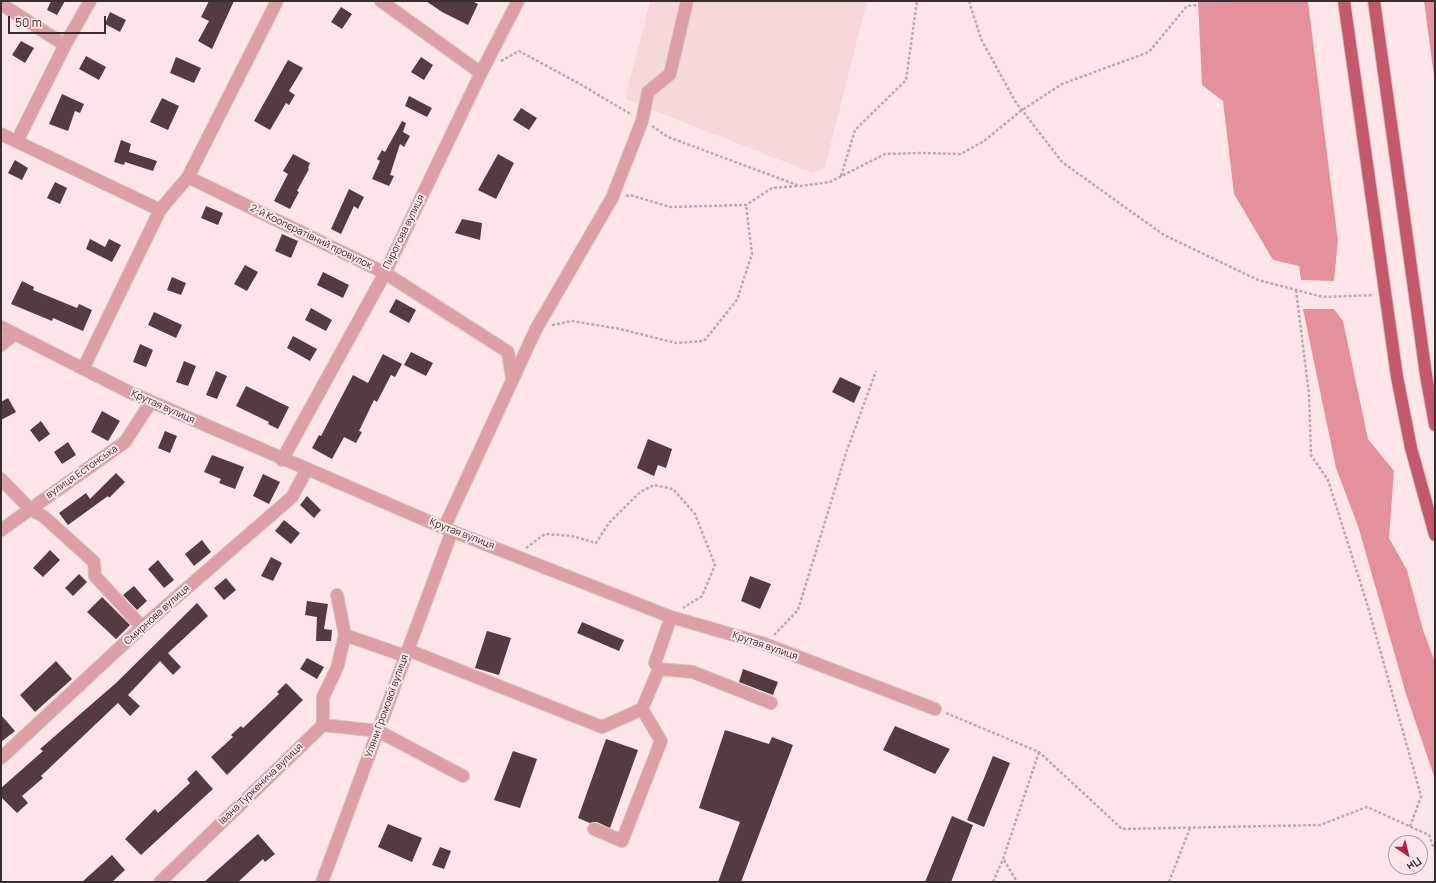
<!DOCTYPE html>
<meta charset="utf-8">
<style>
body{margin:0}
#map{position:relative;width:1436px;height:883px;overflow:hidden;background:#fee6e8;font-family:Manrope,sans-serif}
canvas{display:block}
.frame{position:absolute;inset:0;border:2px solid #382d2e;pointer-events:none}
.north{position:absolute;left:1388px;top:835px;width:40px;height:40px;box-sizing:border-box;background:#fee6e8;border:1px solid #af9c9e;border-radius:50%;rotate:145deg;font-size:11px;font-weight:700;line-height:16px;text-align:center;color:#382d2e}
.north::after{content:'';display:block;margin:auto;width:14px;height:18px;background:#b32149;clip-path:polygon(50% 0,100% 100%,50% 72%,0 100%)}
.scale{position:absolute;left:8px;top:16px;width:98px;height:18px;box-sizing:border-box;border:2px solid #382d2e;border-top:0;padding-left:5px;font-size:12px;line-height:14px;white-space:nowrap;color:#382d2e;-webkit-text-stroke:3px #fee6e8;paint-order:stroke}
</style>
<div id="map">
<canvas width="1436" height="883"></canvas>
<div class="frame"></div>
<div class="north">Пн</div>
<div class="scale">50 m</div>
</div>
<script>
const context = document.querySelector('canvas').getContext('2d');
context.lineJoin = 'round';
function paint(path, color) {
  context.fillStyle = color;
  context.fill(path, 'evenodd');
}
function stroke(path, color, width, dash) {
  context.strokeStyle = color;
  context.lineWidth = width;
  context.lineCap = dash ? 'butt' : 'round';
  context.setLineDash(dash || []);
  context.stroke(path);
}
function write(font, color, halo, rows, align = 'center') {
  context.font = font + ' Manrope,sans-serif';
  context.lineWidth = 4;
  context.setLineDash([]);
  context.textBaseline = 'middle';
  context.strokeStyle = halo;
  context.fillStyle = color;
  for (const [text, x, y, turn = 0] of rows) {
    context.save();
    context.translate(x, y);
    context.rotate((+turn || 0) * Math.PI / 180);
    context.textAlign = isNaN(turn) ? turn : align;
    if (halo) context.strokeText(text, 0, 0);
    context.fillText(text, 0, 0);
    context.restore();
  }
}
const built = new Path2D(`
 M 650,1 L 867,1 L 825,167 L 813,173 L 625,99 Z`);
const forest = new Path2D(`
 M 1198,1 L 1308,1 L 1338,241 L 1334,281 L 1301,280 L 1299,266 L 1273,260 L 1234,194 L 1223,101 L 1202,85 Z
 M 1424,1 L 1435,1 L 1435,84 Z
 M 1303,309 L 1334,309 L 1343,321 L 1368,439 L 1394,471 L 1389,538 L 1407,570 L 1423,630 L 1435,662 L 1435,779 L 1406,694 L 1358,526 L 1336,468 Z`);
const building = new Path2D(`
 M 51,1 L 65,1 L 57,15 L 47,10 Z
 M 209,1 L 234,1 L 212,49 L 198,41 L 209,21 L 201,17 Z
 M 426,1 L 472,1 L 478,4 L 468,25 L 442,12 Z
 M 341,7 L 352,14 L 342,29 L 331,22 Z
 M 110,12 L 126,20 L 120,32 L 105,24 Z
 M 21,41 L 34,48 L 25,63 L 12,55 Z
 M 86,56 L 106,67 L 99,80 L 79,69 Z
 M 176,57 L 201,68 L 194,83 L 170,73 Z
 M 421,57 L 433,65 L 424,80 L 411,72 Z
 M 288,60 L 303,68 L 289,91 L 295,95 L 289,105 L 286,103 L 270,130 L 254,121 Z
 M 62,94 L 84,104 L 80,113 L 75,111 L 68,131 L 49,124 Z
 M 409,96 L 432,108 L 427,117 L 405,106 Z
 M 162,98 L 179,106 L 168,130 L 150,122 Z
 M 521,108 L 537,118 L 529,130 L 513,120 Z
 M 402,121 L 406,123 L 403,132 L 410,136 L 404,147 L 400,144 L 390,175 L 394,176 L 389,186 L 372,179 L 380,161 L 377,159 L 382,150 L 385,152 Z
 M 121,140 L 131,144 L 129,152 L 157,161 L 153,171 L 125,162 L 124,165 L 114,162 Z
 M 293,154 L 310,163 L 308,168 L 309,169 L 297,191 L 299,192 L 290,209 L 274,201 L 288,174 L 283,171 Z
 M 498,154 L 514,163 L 496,199 L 478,190 Z
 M 15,160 L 28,168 L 22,180 L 8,173 Z
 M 55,182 L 67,188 L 60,204 L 47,198 Z
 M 349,189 L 364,197 L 358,209 L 354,206 L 341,234 L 331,229 Z
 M 206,206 L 223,213 L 218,225 L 201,218 Z
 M 462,219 L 482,223 L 480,240 L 455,233 Z
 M 282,234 L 298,241 L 291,258 L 275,251 Z
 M 90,239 L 105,247 L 109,239 L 121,245 L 112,262 L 86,249 Z
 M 245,265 L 258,272 L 247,291 L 234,284 Z
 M 323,272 L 349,285 L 343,298 L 317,285 Z
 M 172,277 L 186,283 L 181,295 L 167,290 Z
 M 22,281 L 34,287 L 33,290 L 77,308 L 79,304 L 92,310 L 83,331 L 53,318 L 52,321 L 11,304 Z
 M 396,299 L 416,310 L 409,323 L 389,312 Z
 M 311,308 L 332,320 L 326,331 L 305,320 Z
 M 154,312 L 182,325 L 176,338 L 148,325 Z
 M 293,336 L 317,349 L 310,361 L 287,348 Z
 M 140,344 L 153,350 L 146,367 L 133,362 Z
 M 411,352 L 433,363 L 426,376 L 404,365 Z
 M 383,354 L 402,364 L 395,377 L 391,375 L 377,402 L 374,400 L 359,431 L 362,432 L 356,443 L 344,437 L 332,459 L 312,448 L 319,435 L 321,436 L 353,375 L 368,383 Z
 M 184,361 L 196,366 L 188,386 L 176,382 Z
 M 216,371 L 227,376 L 217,399 L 206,395 Z
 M 840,377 L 861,387 L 854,403 L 832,392 Z
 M 246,386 L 289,407 L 278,429 L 268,424 L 269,422 L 236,406 Z
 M 8,398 L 16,412 L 1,420 L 1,402 Z
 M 102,411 L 120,421 L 108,441 L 91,432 Z
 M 41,421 L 50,434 L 39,442 L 30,430 Z
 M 165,431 L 177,436 L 170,453 L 158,448 Z
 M 648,439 L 672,449 L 666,468 L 658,465 L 654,476 L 637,468 Z
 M 68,442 L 76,455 L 62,464 L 54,452 Z
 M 212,455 L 244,467 L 235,489 L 219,483 L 221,479 L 204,472 Z
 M 116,473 L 125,482 L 109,498 L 108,496 L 68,525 L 59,513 L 86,493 L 90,499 Z
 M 263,474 L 280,482 L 269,504 L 253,496 Z
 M 307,496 L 321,510 L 314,518 L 300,505 Z
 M 284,520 L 300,533 L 291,544 L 275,531 Z
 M 202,540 L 211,552 L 194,566 L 185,554 Z
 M 50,550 L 60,560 L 43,577 L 33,568 Z
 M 271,557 L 282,563 L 273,581 L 261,576 Z
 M 158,560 L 174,580 L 164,588 L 148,569 Z
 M 79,574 L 87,582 L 73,596 L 65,588 Z
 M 750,576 L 771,584 L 760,609 L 741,601 Z
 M 226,578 L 236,590 L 224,600 L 214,588 Z
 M 134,586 L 147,601 L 137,610 L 123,595 Z
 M 102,597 L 130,625 L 116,639 L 87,612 Z
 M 307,601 L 328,604 L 324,629 L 332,630 L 331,641 L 316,641 L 317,617 L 305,615 Z
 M 197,603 L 208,616 L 168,653 L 181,667 L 173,675 L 160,661 L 128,695 L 140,706 L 130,716 L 118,703 L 41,776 L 43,778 L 22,796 L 28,803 L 17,813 L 1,797 L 1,788 L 43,751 L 40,749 L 116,683 Z
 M 582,622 L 624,640 L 619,651 L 577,633 Z
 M 487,631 L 511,638 L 499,675 L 475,668 Z
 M 307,658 L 324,667 L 317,679 L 300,669 Z
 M 56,661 L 72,679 L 35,712 L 20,695 Z
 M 743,669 L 778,682 L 773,695 L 739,682 Z
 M 286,683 L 303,700 L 227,775 L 211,757 L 233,737 L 231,735 L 241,726 L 243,728 L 279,694 L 277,692 Z
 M 1,715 L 15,731 L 1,742 Z
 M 895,726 L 950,749 L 935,774 L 883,750 Z
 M 725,730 L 769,744 L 772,737 L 793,745 L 741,882 L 718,882 L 740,822 L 699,808 Z
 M 606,739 L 638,750 L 610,828 L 597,822 L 590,823 L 578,818 Z
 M 513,751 L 537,759 L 520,808 L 494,800 Z
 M 993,756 L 1010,763 L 984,827 L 967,820 Z
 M 196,770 L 213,789 L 141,855 L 125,839 L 155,809 L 158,813 L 190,783 L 187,779 Z
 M 952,816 L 973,825 L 951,882 L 925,882 Z
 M 388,824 L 422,838 L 412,862 L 378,847 Z
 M 258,834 L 275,854 L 265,862 L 263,859 L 238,882 L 204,882 Z
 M 440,847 L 451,851 L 444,869 L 432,865 Z
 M 112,855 L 125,870 L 112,882 L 82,882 Z`);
const path = new Path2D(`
 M 969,1 L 981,39 L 1015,101 L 1062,162 L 1164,235 L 1258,280 L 1323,297 L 1374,295
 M 501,61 L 519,51 L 580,84 L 632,115
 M 652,126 L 668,137 L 800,186 L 830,182 L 885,154 L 921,153 L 961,154 L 984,141 L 1022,110 L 1062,84 L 1149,52 L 1187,6 L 1243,1
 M 841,176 L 855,130 L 906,80 L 917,1
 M 626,196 L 630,195 L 670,207 L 746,205 L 772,188 L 798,186
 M 1296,290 L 1309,394 L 1311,455 L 1328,480 L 1368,607 L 1421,796 L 1410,827
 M 552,325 L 572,321 L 620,329 L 676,343 L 704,341 L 737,300 L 752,254 L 746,205
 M 526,548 L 545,534 L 572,536 L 596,543 L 609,523 L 640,492 L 654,485 L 673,489 L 695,514 L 715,565 L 702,596 L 683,608
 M 774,635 L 798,610 L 846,453 L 876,371
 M 946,713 L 1039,752 L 1122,829 L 1320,825 L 1367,807 L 1429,835 L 1435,851
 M 1004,860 L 1017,882
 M 993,882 L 1003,859 L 1039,752
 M 1169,882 L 1190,828`);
const minor = new Path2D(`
 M 381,1 L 481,73
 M 1,4 L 65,45
 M 1,134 L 160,210
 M 17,141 L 65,45 L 90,1
 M 188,177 L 385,273 L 508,352 L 512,378
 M 1,327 L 129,392 L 444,528 L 671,617 L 765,644 L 935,709
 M 1,345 L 15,334
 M 83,369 L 160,210 L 188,177 L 277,1
 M 282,460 L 385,273 L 481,73 L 518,1
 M 1,479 L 30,509 L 43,516 L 94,562 L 95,576 L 142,627
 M 444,528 L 536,329 L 612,198 L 642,121 L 648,92 L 670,74 L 687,1
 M 1,530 L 125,442 L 151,402
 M 345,635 L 405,656
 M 408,650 L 602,727 L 642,709 L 659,669 L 693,672 L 771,703
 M 659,669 L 655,663 L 671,617
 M 323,725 L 323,697 L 337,668 L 345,635 L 337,595
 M 1,758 L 142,627 L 292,497 L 307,469
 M 594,829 L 622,841 L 661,741 L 642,709
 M 160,882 L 323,725 L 378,731 L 463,776
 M 322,882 L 452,531`);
const major = new Path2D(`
 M 1344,1 L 1397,377 L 1411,448 L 1435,535
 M 1374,1 L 1426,375 L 1435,425`);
const streetNames = [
 ["Пирогова вулиця",404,232,-64],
 ["2-й Коопєратівний провулок",311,237,26],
 ["Крутая вулиця",163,407,24],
 ["вулиця Естонська",82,472,-35],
 ["Крутая вулиця",462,534,21],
 ["Смирнова вулиця",157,615,-42],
 ["Крутая вулиця",765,646,19],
 ["Уляни Громової вулиця",387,706,-70],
 ["Івана Туркенича вулиця",261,784,-44]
];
paint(built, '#f7d8da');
paint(forest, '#e5919c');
paint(building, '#533b3e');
stroke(minor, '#d6c1c3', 14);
stroke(major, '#d6c1c3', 14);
stroke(path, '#bdaaab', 2.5, [3, 2]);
stroke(minor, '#dc9fa6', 12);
stroke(major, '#c5596c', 12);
write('10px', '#382d2e', '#fee6e8', streetNames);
</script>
